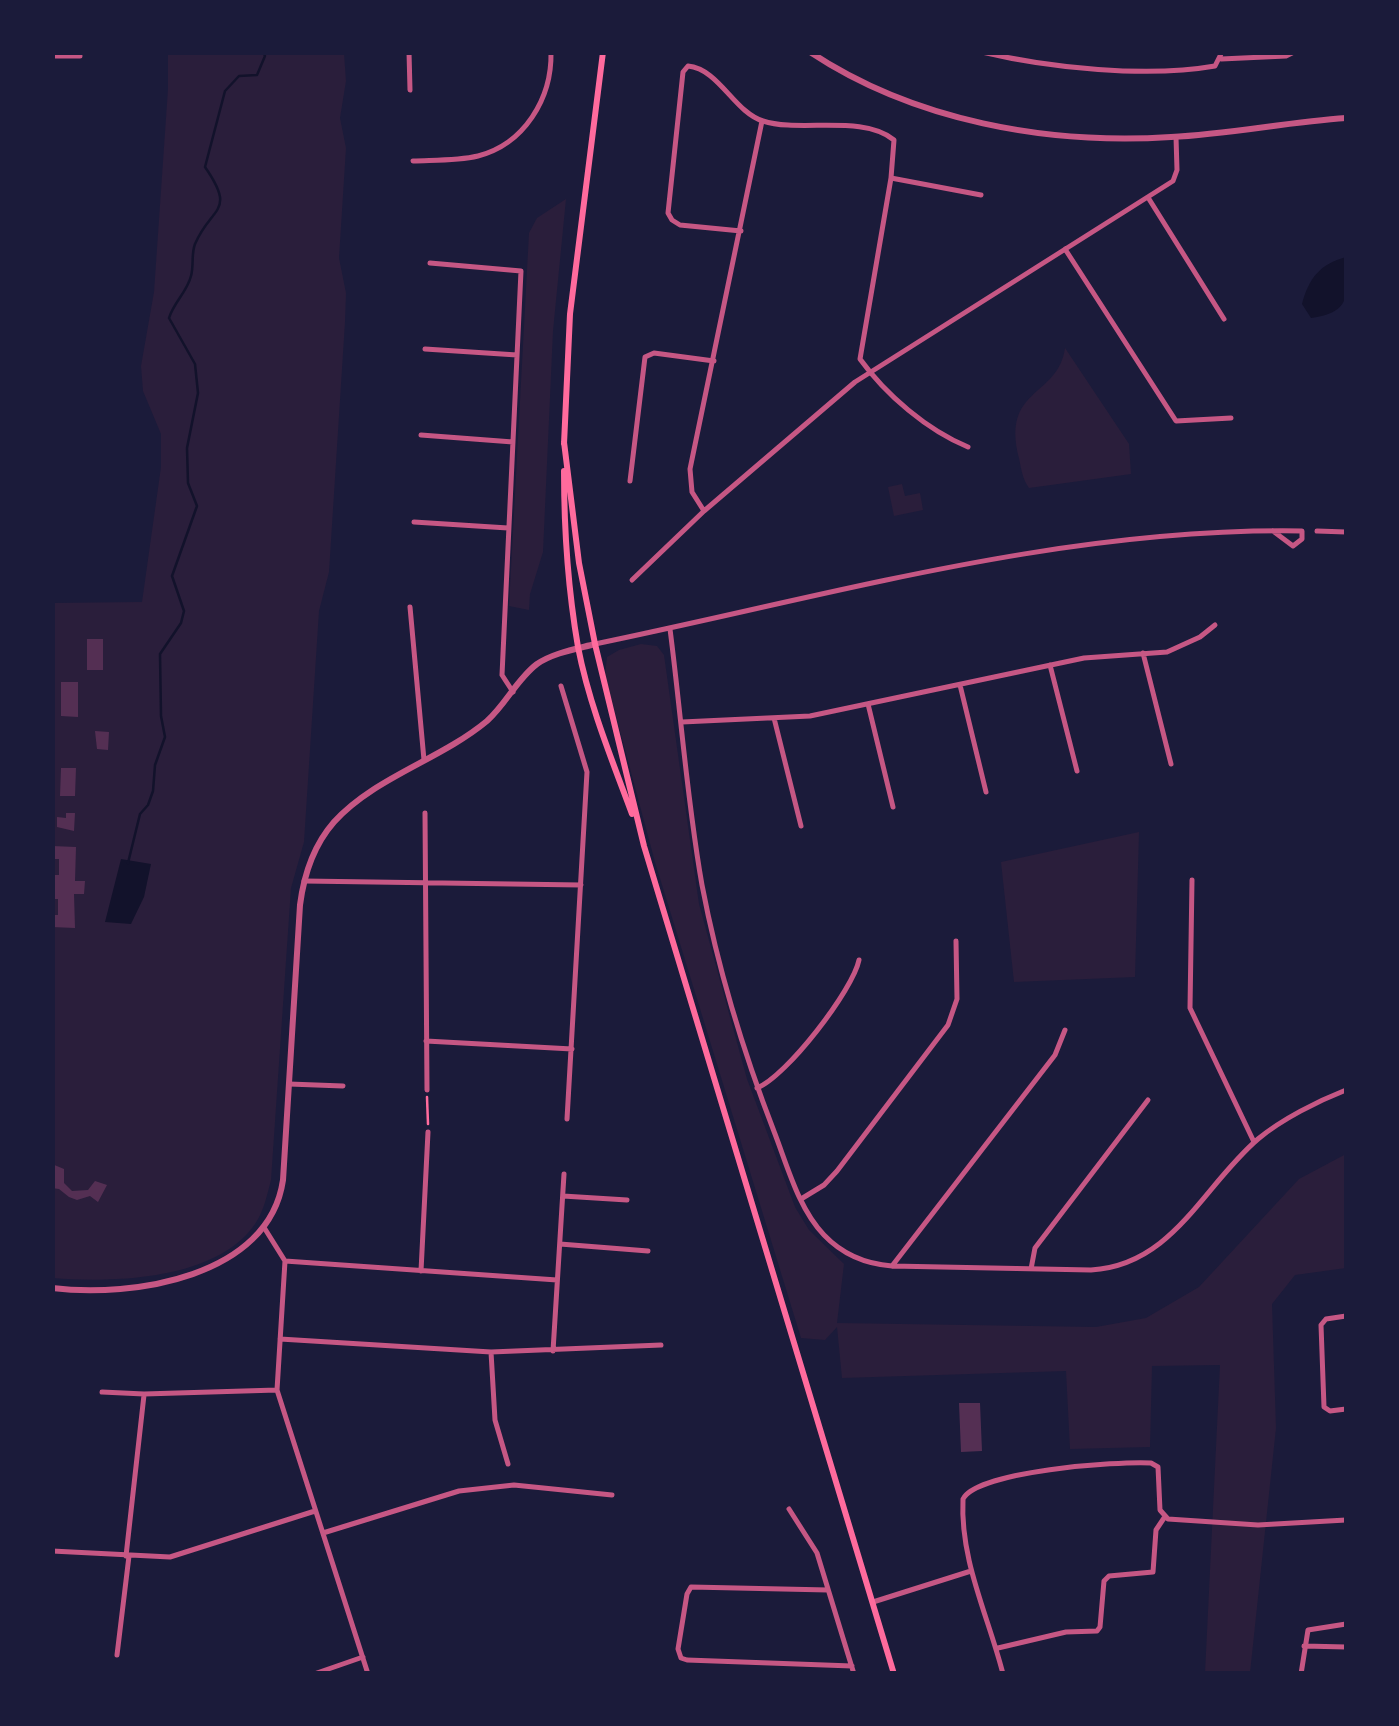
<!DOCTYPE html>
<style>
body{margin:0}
#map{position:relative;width:1399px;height:1726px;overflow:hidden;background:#1b1b3a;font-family:"Varela Round",sans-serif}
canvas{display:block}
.frame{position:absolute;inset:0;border:55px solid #1b1b3a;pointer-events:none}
</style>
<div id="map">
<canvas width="1399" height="1726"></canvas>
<div class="frame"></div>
</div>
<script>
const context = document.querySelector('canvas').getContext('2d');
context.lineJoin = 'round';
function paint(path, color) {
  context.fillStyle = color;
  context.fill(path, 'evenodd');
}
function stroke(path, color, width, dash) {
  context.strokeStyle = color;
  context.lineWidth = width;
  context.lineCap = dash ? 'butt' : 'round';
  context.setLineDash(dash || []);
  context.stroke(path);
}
const green = new Path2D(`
 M 168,53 L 344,53 L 346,81 L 340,118 L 346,148 L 339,258 L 346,293 L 345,322 L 329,572 L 319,611 L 304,842 L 291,888 L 271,1180 C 267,1195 264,1211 255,1224 C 217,1280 113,1283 53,1278 L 52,603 L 142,602 L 161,467 L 161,434 L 143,391 L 141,366 L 154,292 L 168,89 Z
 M 566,199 L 553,331 L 543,552 L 530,594 L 529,610 L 509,606 L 529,233 L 537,218 Z
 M 1065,348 L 1129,444 L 1131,474 L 1029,488 C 1023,480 1021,469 1019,458 C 1001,387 1058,398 1065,348 Z
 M 902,484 L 905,496 L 920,493 L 923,510 L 894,516 L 888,487 Z
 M 641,644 L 657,646 L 664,655 L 699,904 L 747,1079 L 795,1207 L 809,1230 L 844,1264 L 837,1323 L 1096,1327 L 1146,1318 L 1199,1287 L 1299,1179 L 1346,1154 L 1346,1268 L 1295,1275 L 1272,1304 L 1276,1428 L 1250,1673 L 1205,1673 L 1220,1365 L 1152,1366 L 1150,1447 L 1070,1449 L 1066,1371 L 842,1378 L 837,1327 L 825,1340 L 801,1338 L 655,862 L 605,675 L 607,657 L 619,650 Z
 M 1139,832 L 1135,977 L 1014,982 L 1001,862 Z`);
const water = new Path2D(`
 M 1346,257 C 1347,293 1354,312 1311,318 L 1302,304 C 1309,278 1320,264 1346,257 Z
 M 121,859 L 151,864 L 144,897 L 131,924 L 105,922 Z`);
const stream = new Path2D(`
 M 128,863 L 140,814 L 148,805 L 153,791 L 155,765 L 165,737 L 161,716 L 160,654 L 181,623 L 184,611 L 172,576 L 197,506 L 188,483 L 187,448 L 198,393 L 195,364 L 169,318 C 174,302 187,292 191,276 C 194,266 191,254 195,244 C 211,206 237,213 205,167 L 225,91 L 239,76 L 257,75 L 265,56 L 263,52`);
const building = new Path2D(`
 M 87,639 L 103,639 L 103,670 L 87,670 Z
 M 61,682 L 78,682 L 78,717 L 61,716 Z
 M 95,731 L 109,732 L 108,750 L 97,749 Z
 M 61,768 L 76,768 L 75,796 L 60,796 Z
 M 66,813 L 75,813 L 74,831 L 57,827 L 57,817 L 66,818 Z
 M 52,846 L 76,847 L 75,881 L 85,881 L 84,894 L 74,894 L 75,928 L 52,927 L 52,915 L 58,915 L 58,899 L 52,899 L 52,875 L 59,875 L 59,859 L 52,859 Z
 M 52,1164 L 64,1169 L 64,1183 L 72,1191 L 88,1190 L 95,1181 L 107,1185 L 98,1202 L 90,1196 L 77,1200 L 69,1197 L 59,1189 L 52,1188 Z
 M 959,1403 L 980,1403 L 982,1451 L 961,1452 Z`);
const path = new Path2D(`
 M 427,1097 L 428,1124`);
const minor = new Path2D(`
 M 409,52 L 410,90
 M 982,52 C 1049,68 1147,78 1215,66 L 1222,52
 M 52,56 L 80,56
 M 1221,59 L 1286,56 L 1294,52
 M 413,161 C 434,160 457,161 478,156 C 524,144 552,99 551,52
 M 891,178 L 981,195
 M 1149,199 L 1224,319
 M 741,231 L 680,225 L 672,220 L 668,213 L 683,72 L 688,66 C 719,69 734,112 763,121 C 799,133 863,114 894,140 L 891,178 L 860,359 C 886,395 927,430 968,447
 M 1065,249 L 1176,421 L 1231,418
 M 430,263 L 521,271 L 502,675 L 513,692
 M 425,349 L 517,355
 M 421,435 L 513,442
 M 630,481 L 645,357 L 654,353 L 714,361
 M 704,511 L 692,492 L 690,469 L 762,121
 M 414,522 L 508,528
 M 1317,531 L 1346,532
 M 632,580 L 704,511 L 855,382 L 1173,181 L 1177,170 L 1176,137
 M 410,607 L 424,760
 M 670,629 C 681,714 687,801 702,885 C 718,969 744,1054 775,1134 C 788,1168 799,1209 824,1235 C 843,1255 866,1264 892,1266 L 1091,1270 C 1173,1265 1202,1187 1258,1139 C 1282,1119 1318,1101 1346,1090
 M 595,644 C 828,596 1062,527 1302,531 L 1302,539 L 1293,546 L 1273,531
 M 1143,653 L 1171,764
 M 1050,665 L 1077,771
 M 960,685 L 986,792
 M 561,686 L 587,772 L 567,1119
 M 868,704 L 893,807
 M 774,718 L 801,826
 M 682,722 L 810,716 L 1084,658 L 1167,652 L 1200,637 L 1215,625
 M 425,813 L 427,1090
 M 1192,880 L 1190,1008 L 1254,1142
 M 304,881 L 581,885
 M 426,1041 L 572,1049
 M 289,1084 L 343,1086
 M 757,1088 C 786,1077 853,990 859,960
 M 563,1196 L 627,1200
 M 801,1199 L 824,1185 L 837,1171 L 948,1025 L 957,999 L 956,941
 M 265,1229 L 285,1261 L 277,1390 L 368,1674
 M 560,1244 L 648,1251
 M 285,1261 L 557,1280
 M 892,1266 L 1055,1055 L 1065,1030
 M 1031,1269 L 1035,1248 L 1148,1100
 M 421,1271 L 428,1132
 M 1346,1316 L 1326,1319 L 1321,1325 L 1324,1407 L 1330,1411 L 1346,1409
 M 280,1339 L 491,1352 L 661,1345
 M 553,1351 L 564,1174
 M 491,1352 L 495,1420 L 508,1464
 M 102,1392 L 144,1394 L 277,1390
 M 789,1509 L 817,1553 L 854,1674
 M 323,1533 L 459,1491 L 514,1485 L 612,1495
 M 52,1551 L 170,1557 L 315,1511
 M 126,1556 L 144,1395
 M 828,1590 L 691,1587 L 687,1594 L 678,1649 L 681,1658 L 687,1660 L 852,1666
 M 873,1602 L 971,1571
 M 1304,1646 L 1346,1647
 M 998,1648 L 1066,1632 L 1097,1631 L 1100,1627 L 1104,1581 L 1109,1576 L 1153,1572 L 1156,1530 L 1164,1518
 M 117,1655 L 129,1556
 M 314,1674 L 363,1657
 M 1003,1674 C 988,1615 960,1561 963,1499 C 977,1471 1118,1461 1151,1463 L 1158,1467 L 1160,1510 L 1168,1519 L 1258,1525 L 1346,1520
 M 1301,1674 L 1308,1630 L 1346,1624`);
const tertiary = new Path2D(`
 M 810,52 C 914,121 1047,145 1171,137 C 1229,134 1288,122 1346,118
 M 52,1288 C 133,1298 269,1277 283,1180 L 300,905 C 304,874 313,846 334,822 C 375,777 440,760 487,721 C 506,704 517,679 537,664 C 553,653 576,649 595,644`);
const secondary = new Path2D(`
 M 564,442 L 579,563 L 595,644 L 644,846 L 894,1674
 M 564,444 L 570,314 L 603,52
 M 564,471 C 564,530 568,589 578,647 C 589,704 612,760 632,814`);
paint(green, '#2a1e3b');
paint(water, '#12122b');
stroke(stream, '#12122b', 2.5);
paint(building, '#542f53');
stroke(path, '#ff6b9d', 2.5);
stroke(minor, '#c65784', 5);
stroke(tertiary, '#c65784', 6);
stroke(secondary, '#ff6b9d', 6);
</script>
